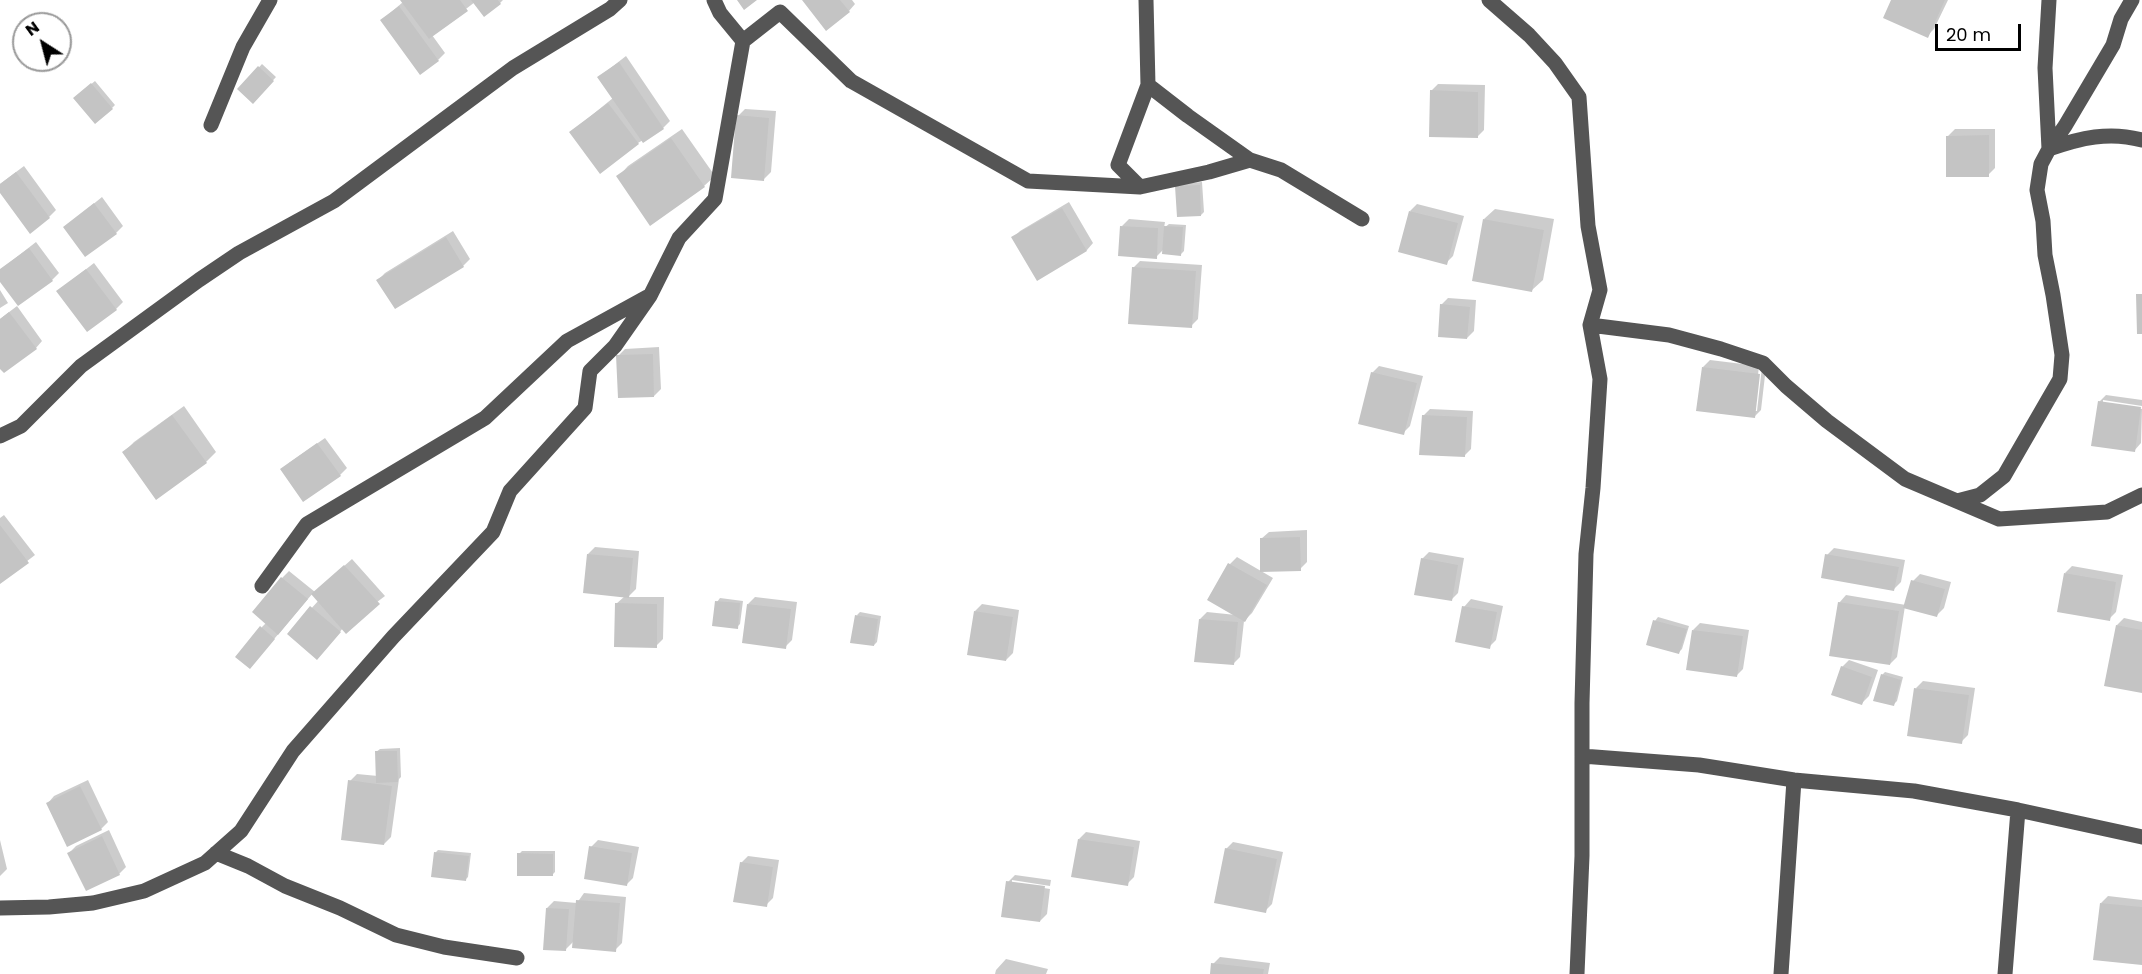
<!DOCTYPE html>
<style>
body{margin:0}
#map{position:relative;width:2142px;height:974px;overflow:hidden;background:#fff;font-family:Poppins,sans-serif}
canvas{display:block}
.north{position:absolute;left:12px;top:12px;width:60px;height:60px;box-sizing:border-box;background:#fff;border:2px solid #999;border-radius:50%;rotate:324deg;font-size:16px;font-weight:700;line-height:24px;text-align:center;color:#000}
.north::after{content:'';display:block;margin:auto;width:21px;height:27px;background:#000;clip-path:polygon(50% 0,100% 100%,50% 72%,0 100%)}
.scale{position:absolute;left:1935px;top:24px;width:86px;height:27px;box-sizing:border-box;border:3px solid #000;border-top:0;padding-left:8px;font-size:18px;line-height:21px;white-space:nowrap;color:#000;-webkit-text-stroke:4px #fff;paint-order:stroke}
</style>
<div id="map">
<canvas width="2142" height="974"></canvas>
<div class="north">N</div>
<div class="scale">20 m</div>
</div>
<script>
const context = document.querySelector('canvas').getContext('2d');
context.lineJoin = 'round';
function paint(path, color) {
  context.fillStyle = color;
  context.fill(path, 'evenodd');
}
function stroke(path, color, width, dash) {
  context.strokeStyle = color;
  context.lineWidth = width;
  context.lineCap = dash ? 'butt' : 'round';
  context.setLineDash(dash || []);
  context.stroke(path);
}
const shadow = new Path2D(`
 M 403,0 L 503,0 L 500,3 L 475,2 L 432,35 L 445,53 L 438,60 L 389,14 L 403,2 Z
 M 804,0 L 852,0 L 855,4 L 849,11 Z
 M 1893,0 L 1948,0 L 1934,29 L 1927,36 Z
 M 626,56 L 670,121 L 663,128 L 638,143 L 571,132 L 613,98 L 599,77 Z
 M 262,64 L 276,77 L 253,102 L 239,89 Z
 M 95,81 L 115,105 L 112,108 L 78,95 Z
 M 1438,84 L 1485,85 L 1484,130 L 1477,137 L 1431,91 Z
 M 745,109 L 776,111 L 771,172 L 764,179 L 738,116 Z
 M 682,129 L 715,176 L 704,186 L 618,177 L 628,166 Z
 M 1955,129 L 1995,129 L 1995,168 L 1988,175 L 1948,136 Z
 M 24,166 L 56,210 L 49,217 L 0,190 L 0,184 Z
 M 1202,182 L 1204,212 L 1201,215 L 1178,216 L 1180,184 Z
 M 102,197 L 123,226 L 116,233 L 65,227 Z
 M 1069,202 L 1093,243 L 1087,250 L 1038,279 L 1013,238 L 1020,231 Z
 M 1417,204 L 1464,216 L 1453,256 L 1446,263 L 1410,211 Z
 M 1495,209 L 1554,219 L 1543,280 L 1532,290 L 1484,219 Z
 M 1129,219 L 1165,222 L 1164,228 L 1169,224 L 1186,225 L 1184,251 L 1181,254 L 1164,249 L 1156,257 L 1122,226 Z
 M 453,231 L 470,259 L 463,266 L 395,307 L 378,280 L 385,273 Z
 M 36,242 L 59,273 L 52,280 L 0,280 L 0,270 Z
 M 1140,261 L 1202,265 L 1198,319 L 1191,326 L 1133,268 Z
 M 94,263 L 123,302 L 116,309 L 58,291 Z
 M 0,290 L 8,303 L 0,308 Z
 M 1448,298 L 1476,300 L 1474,331 L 1467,338 L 1441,305 Z
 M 17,306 L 42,341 L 36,348 L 0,366 L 0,319 Z
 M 659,347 L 661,389 L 654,396 L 618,356 L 625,349 Z
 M 1710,360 L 1759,366 L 1754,411 L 1757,411 L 1762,367 L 1766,367 L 1761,410 L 1754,417 L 1703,367 Z
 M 1379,366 L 1423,376 L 1410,426 L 1403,433 L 1372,373 Z
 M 2106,395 L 2142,400 L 2142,406 L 2103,400 L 2103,403 L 2142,409 L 2141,443 L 2134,451 L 2099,402 Z
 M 184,406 L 216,452 L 206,462 L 124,452 L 134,442 Z
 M 1430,409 L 1473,411 L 1471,449 L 1464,456 L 1423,416 Z
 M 325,438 L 347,468 L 340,475 L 289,463 Z
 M 4,515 L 35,555 L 0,582 L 0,518 Z
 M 1307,530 L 1307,562 L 1300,569 L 1261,539 L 1269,532 Z
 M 595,547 L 639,551 L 636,589 L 628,597 L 664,597 L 663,639 L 656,646 L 616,604 L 625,596 L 588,554 Z
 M 1834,548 L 1905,560 L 1901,582 L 1894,589 L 1827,555 Z
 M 1429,552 L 1464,558 L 1458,593 L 1451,600 L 1422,559 Z
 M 1237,557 L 1273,578 L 1252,613 L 1244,621 L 1240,657 L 1233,664 L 1200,619 L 1207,612 L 1236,615 L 1230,564 Z
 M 352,559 L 385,596 L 343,628 L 324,651 L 289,633 L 319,600 L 313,593 L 253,664 L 262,627 L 266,623 L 254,612 L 282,578 L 289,571 L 315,592 Z
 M 2072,566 L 2123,575 L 2116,612 L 2109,619 L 2065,573 Z
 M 1920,574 L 1951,582 L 1944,608 L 1937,615 L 1905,606 L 1897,657 L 1890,664 L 1839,603 L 1846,595 L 1906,605 L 1913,581 Z
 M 755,597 L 797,602 L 792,640 L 785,647 L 748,604 Z
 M 720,598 L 743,601 L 740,624 L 737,627 L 717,602 Z
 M 1471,599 L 1503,606 L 1496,640 L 1489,647 L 1464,607 Z
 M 982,604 L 1019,610 L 1013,653 L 1006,660 L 975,611 Z
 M 860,612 L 881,616 L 877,642 L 874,645 L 857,615 Z
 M 1658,617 L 1689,626 L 1682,649 L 1679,652 L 1655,621 Z
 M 2124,618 L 2142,622 L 2142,691 L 2117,625 Z
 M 1700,623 L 1749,630 L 1743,669 L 1736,676 L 1693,630 Z
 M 1849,660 L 1878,670 L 1869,696 L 1862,703 L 1842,667 Z
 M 1885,672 L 1903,677 L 1897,701 L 1894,704 L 1882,675 Z
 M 1923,681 L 1975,688 L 1968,735 L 1961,742 L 1916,688 Z
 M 400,748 L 401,777 L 399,779 L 391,837 L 384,844 L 350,781 L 357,774 L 378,776 L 376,752 L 380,749 Z
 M 88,780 L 108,822 L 101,829 L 48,803 L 54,796 Z
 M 109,830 L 126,867 L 119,874 L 69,853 L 76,846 Z
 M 1086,832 L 1140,841 L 1134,877 L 1127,884 L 1079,839 Z
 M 0,840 L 7,869 L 0,876 Z
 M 598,840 L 639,847 L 633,878 L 626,885 L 591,847 Z
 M 1233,842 L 1283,852 L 1272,904 L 1265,911 L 1226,849 Z
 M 438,850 L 471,853 L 468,877 L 465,880 L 435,853 Z
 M 522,851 L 555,851 L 555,872 L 552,875 L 519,854 Z
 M 748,856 L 779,860 L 773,898 L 766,905 L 741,863 Z
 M 1015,875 L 1051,880 L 1050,886 L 1012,880 L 1012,883 L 1050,889 L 1047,914 L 1040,921 L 1008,882 Z
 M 584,893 L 626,897 L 622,943 L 615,950 L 574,941 L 565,950 L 547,908 L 554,901 L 577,903 Z
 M 2108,896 L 2142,900 L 2142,963 L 2101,903 Z
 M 1220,957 L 1270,963 L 1268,974 L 1212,974 L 1213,964 Z
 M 1006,959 L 1048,969 L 1046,974 L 995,974 L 996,970 Z`);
const building = new Path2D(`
 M 400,0 L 460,0 L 468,11 L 429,39 Z
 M 471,0 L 498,0 L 501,4 L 484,17 Z
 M 737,0 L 757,0 L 744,10 Z
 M 802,0 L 840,0 L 850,12 L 826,31 Z
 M 1891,0 L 1945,0 L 1928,38 L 1883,18 Z
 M 399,6 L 439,61 L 420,75 L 380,20 Z
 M 619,62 L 664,129 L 643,143 L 597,77 Z
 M 258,66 L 274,81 L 253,104 L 237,89 Z
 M 91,83 L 113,109 L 95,124 L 73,98 Z
 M 1430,90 L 1478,92 L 1478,138 L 1429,137 Z
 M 608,103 L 639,144 L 600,174 L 569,132 Z
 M 736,115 L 769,118 L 764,181 L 731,178 Z
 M 1989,135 L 1989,177 L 1946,177 L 1946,136 Z
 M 671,138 L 705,187 L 650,226 L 616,176 Z
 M 16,172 L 50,218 L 30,234 L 0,193 L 0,184 Z
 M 1200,185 L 1201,216 L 1177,217 L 1175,186 Z
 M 94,203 L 117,234 L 85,257 L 63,227 Z
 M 1062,208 L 1087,251 L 1037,281 L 1011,237 Z
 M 1409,211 L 1458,223 L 1447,265 L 1398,252 Z
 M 1483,219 L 1544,230 L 1532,292 L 1472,281 Z
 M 1120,226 L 1158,228 L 1157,259 L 1118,256 Z
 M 1164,226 L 1183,227 L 1181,256 L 1162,254 Z
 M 446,237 L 464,267 L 395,309 L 376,280 Z
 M 29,248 L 53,281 L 18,306 L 0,282 L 0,269 Z
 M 1132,267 L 1196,271 L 1192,328 L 1128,324 Z
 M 86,269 L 117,310 L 87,332 L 56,291 Z
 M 2136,294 L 2142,294 L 2142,334 L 2137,334 Z
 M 1440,304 L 1470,307 L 1467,339 L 1438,337 Z
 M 9,312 L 37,349 L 4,373 L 0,369 L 0,319 Z
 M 653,354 L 654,397 L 618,398 L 616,355 Z
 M 1702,367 L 1760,374 L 1755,418 L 1696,411 Z
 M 1371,372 L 1417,383 L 1404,435 L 1358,424 Z
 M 2098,401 L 2141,407 L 2135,452 L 2091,446 Z
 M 172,415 L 207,463 L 156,500 L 122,452 Z
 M 1422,415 L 1467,417 L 1465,457 L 1419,455 Z
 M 317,443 L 341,476 L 303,502 L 280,469 Z
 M 0,525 L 29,563 L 0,584 Z
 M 1300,537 L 1301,571 L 1260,572 L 1260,538 Z
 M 587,554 L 633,558 L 629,598 L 583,593 Z
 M 1825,554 L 1899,567 L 1894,591 L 1821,578 Z
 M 1421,558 L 1458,565 L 1452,601 L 1414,595 Z
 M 1228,563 L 1267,585 L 1245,622 L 1207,600 Z
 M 344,565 L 380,604 L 346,634 L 311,594 Z
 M 2064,573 L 2116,582 L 2110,621 L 2057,612 Z
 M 281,577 L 308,599 L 278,635 L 252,612 Z
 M 1911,580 L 1945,589 L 1937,617 L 1903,608 Z
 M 715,601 L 740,603 L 738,629 L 712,626 Z
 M 1838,602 L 1899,611 L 1890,665 L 1829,656 Z
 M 615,603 L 657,604 L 657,648 L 614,647 Z
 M 747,604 L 791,609 L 786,649 L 742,643 Z
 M 310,606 L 341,632 L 317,660 L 287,634 Z
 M 1462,606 L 1497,612 L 1490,649 L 1455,642 Z
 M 974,611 L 1013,617 L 1006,661 L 967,655 Z
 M 855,615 L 878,619 L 874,646 L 850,643 Z
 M 1199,619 L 1238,622 L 1234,665 L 1194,662 Z
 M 1653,620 L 1687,629 L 1679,654 L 1646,645 Z
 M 2116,625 L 2142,630 L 2142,693 L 2104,686 Z
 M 260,626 L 275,639 L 250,669 L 235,657 Z
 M 1692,630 L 1743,636 L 1737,677 L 1686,670 Z
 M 1841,666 L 1872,677 L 1862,705 L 1831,695 Z
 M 1881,674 L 1901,680 L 1894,706 L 1873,701 Z
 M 1914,688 L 1969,695 L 1962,744 L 1907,736 Z
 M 375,751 L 397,751 L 398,782 L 376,783 Z
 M 348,780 L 392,786 L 384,845 L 341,840 Z
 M 80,786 L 102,830 L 67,847 L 46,803 Z
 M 102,836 L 120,875 L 86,891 L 67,853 Z
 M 1078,839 L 1134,847 L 1128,886 L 1071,877 Z
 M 589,846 L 632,853 L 627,886 L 584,879 Z
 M 1225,848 L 1277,859 L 1266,913 L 1214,903 Z
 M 434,852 L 469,856 L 466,881 L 431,877 Z
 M 517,853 L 553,854 L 553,876 L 517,876 Z
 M 740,862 L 773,867 L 767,907 L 733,902 Z
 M 1006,881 L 1045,886 L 1040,922 L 1001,917 Z
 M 576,900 L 620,903 L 616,952 L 572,948 Z
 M 2100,903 L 2142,907 L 2142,965 L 2093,960 Z
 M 546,908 L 569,909 L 566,951 L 543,950 Z
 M 1211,963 L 1264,969 L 1263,974 L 1210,974 Z`);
const minor = new Path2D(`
 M 1146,0 L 1148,85 L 1188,116 L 1250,160 L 1281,170 L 1362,219
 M 1489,0 L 1529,35 L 1555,63 L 1579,97 L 1588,226 L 1600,290 L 1590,325 L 1600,379 L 1593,488 L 1586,554 L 1582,703 L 1582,856 L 1577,974
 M 2049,0 L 2045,68 L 2049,149 L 2065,126 L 2113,45 L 2121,19 L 2132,0
 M 743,41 L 780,12 L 851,81 L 1028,181 L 1140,187 L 1209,172 L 1250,160
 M 211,125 L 243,47 L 270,0
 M 1140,187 L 1118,165 L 1148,85
 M 1590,325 L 1669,335 L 1721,349 L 1763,363 L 1786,386 L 1827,421 L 1905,479 L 1999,519 L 2107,512 L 2142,495
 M 0,436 L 21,426 L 81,366 L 199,280 L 239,253 L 334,201 L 513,68 L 610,9 L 620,0
 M 1957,501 L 1980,495 L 2004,476 L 2060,379 L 2062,355 L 2053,295 L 2045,255 L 2043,221 L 2037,190 L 2041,164 L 2049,149 C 2080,138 2109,131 2142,140
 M 262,586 L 307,524 L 485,418 L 567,341 L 647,297
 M 1582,756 L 1699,765 L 1794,780 L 1914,791 L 2018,810 L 2142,837
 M 216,853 L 248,866 L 285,886 L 340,908 L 396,935 L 444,947 L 517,958
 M 0,908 L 49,907 L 93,903 L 144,891 L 205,863 L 241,831 L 293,751 L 393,637 L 493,532 L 510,491 L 585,408 L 590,371 L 615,346 L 650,296 L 679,238 L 715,199 L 743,41 L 720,13 L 714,0
 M 1781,974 L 1794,780
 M 2005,974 L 2018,810`);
paint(shadow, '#0003');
paint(building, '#c4c4c4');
stroke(minor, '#555', 15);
</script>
